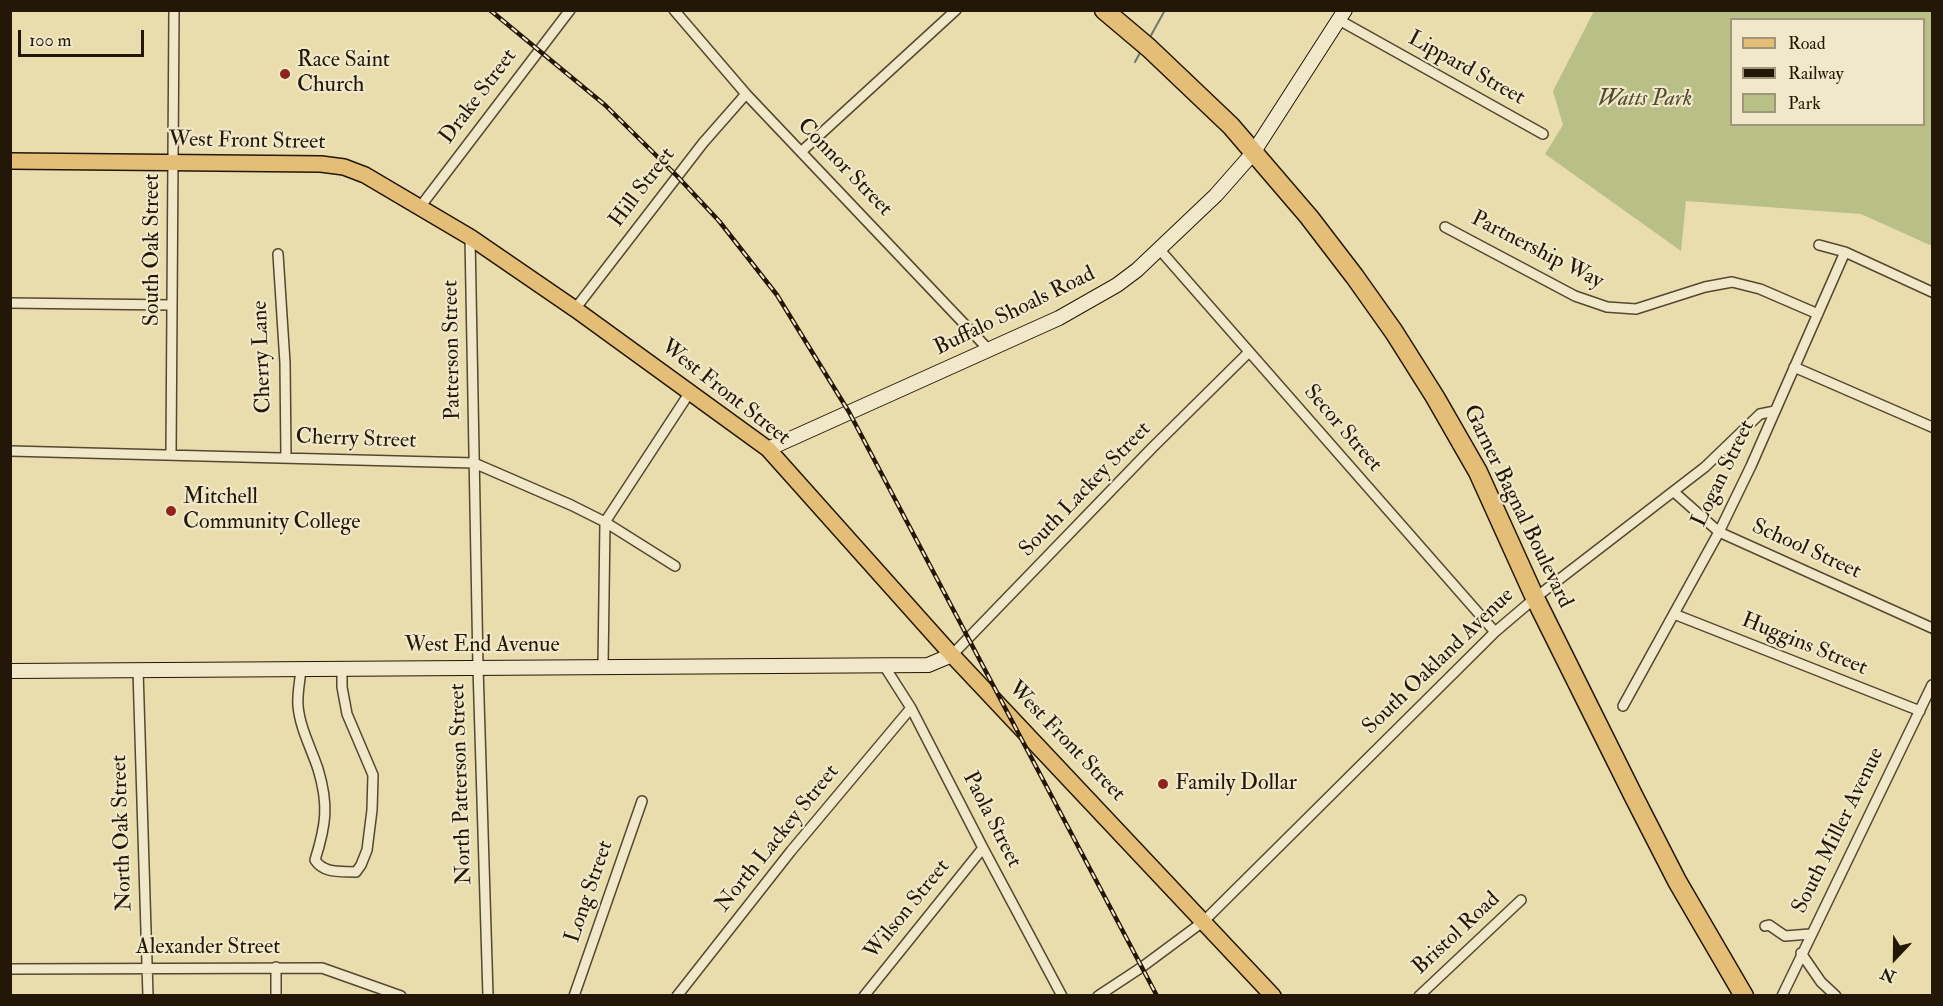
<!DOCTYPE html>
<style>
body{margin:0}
#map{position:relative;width:1943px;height:1006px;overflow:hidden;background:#e9dcad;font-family:"IM FELL Double Pica",serif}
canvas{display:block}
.frame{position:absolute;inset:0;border:12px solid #231707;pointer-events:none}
.legend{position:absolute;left:1730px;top:18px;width:195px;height:108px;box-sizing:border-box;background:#f1e8ca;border:2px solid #9f947c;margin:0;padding:8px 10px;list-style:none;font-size:18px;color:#231707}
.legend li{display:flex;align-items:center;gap:12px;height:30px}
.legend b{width:30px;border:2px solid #9f947c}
.north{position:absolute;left:1865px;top:928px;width:60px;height:60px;-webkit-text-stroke:4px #f1e8ca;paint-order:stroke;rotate:202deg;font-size:16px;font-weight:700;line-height:24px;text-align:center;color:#231707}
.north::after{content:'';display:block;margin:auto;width:21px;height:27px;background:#231707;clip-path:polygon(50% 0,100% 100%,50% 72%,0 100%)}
.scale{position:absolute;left:18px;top:30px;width:126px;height:27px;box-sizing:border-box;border:3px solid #231707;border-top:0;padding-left:8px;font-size:18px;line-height:21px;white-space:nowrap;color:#231707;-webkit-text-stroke:4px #f1e8ca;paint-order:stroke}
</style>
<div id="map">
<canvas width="1943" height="1006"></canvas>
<div class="frame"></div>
<ul class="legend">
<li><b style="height:8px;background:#e4be76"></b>Road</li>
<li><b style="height:8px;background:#231707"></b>Railway</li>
<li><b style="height:16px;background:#b8c088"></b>Park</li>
</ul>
<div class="north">N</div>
<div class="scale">100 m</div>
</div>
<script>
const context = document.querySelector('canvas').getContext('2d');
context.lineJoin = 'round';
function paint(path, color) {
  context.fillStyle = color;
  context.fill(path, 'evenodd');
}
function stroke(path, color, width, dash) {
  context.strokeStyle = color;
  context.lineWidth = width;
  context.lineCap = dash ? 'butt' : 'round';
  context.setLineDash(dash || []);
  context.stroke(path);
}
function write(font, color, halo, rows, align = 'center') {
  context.font = font + ' "IM FELL Double Pica",serif';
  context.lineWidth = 4.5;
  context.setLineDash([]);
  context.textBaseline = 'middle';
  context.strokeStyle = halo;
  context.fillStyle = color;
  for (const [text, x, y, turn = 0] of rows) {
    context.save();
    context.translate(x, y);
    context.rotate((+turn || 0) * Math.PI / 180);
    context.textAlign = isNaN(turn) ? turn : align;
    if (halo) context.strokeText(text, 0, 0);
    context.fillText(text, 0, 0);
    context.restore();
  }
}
const green = new Path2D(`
 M 1594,11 L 1932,11 L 1932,246 L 1861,214 L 1686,201 L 1681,251 L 1545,154 L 1563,125 L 1553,91 ZM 1732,20 L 1924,20 L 1924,124 L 1732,124 Z`);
const stream = new Path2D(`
 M 1149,39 L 1165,10
 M 1135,62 L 1141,51`);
const street = new Path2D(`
 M 674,10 L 746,94 L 989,350
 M 1339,20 L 1543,134
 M 802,151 L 956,10
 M 420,207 L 570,10
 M 1445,227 L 1575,296 L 1607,307 L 1636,309 L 1705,287 L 1732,282 L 1760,289 L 1818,314
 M 470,237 L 478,667 L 488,996
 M 1819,245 L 1845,252 L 1932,292
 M 1160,250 L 1495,632
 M 278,254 L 285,363 L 286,458
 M 10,303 L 172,305
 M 575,309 L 703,143 L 746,94
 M 1794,367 L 1932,427
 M 10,451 L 474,463 L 571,505 L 605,522 L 675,566
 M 171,455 L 174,10
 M 1674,492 L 1719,532 L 1932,628
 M 1674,614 L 1920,711
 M 952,655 L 1152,448 L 1249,352
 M 883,664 L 911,708 L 983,848 L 1062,996
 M 603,666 L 605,522 L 690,392
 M 301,669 C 300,681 297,694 298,706 C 300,728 311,748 318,769 C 329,805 326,825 315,860 C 324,874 341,871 356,872 L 361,865 L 367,850 L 372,810 L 373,775 L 347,714 L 342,687 L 342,668
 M 138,670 L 148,996
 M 1623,706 L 1719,532 L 1751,466 L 1845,252
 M 1765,926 L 1769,925 L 1785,936 L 1810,934
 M 1801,953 L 1821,982 L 1836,996
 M 276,967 L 276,996
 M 10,969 L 322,968 L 401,996
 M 574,996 L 642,801
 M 677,996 L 791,851 L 911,708
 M 864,996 L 983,848
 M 1098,996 L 1142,967 L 1204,921 L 1495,632 L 1535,598 L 1705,467 L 1760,414 L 1775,411
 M 1419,996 L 1521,900
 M 1782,996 L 1932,685`);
const secondary = new Path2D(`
 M 768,449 L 1059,318 L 1117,285 L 1137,270 L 1216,195 L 1253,153 L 1345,10
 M 10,671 L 928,665 L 952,655`);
const primary = new Path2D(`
 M 10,161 L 321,164 L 344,167 L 365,175 L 470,237 L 575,309 L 768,449 L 952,655 L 1273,996`);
const highway = new Path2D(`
 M 1104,10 L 1149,48 L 1231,126 L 1309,217 L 1355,277 L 1394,332 L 1435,397 L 1478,472 L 1535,598 L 1634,797 L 1677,881 L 1744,996`);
const rail = new Path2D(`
 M 490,10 L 605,105 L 677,176 L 719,221 L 777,295 L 849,412 L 1157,996`);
const markers = [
 [285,74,6,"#8f2418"],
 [171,511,6,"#8f2418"],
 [1163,784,6,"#8f2418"]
];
const poiNames = [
 ["Race Saint",297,61],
 ["Church",297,86],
 ["Mitchell",183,498],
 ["Community College",183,523],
 ["Family Dollar",1175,784]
];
const streetNames = [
 ["Lippard Street",1466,69,29],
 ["Drake Street",479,97,-53],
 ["West Front Street",247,142,1],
 ["Connor Street",844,168,46],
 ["Hill Street",643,188,-53],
 ["South Oak Street",153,250,-90],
 ["Partnership Way",1537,251,27],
 ["Buffalo Shoals Road",1015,312,-26],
 ["Patterson Street",453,350,-91],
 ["Cherry Lane",263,357,-92],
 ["West Front Street",725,393,38],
 ["Secor Street",1342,429,49],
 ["Cherry Street",356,440,2],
 ["Logan Street",1724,474,-64],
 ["South Lackey Street",1086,490,-46],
 ["Garner Bagnal Boulevard",1517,507,64],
 ["School Street",1806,550,24],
 ["Huggins Street",1804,645,22],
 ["West End Avenue",482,646],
 ["South Oakland Avenue",1439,662,-44],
 ["West Front Street",1066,742,46],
 ["North Patterson Street",462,784,-92],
 ["Paola Street",991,820,63],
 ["South Miller Avenue",1839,831,-64],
 ["North Oak Street",123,833,-92],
 ["North Lackey Street",778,839,-51],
 ["Long Street",590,892,-71],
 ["Wilson Street",908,910,-51],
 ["Bristol Road",1457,934,-43],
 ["Alexander Street",208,948]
];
const parkNames = [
 ["Watts Park",1645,100]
];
paint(green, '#b8c088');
stroke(stream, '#697a68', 2);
stroke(street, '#544830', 12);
stroke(secondary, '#231707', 16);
stroke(primary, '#231707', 18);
stroke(highway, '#231707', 21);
stroke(street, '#f1e8ca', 9);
stroke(secondary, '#f1e8ca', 14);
stroke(primary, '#e4be76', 15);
stroke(highway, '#e4be76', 18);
stroke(rail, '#231707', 4.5);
stroke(rail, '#f1e8ca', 2, [7]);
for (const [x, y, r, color] of markers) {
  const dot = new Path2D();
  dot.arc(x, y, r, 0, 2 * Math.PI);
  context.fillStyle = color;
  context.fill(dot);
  stroke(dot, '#f1e8ca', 2);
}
write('22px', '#231707', '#f1e8ca', poiNames, 'left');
write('22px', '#231707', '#f1e8ca', streetNames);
write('italic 22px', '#504a2e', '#f1e8ca', parkNames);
</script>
